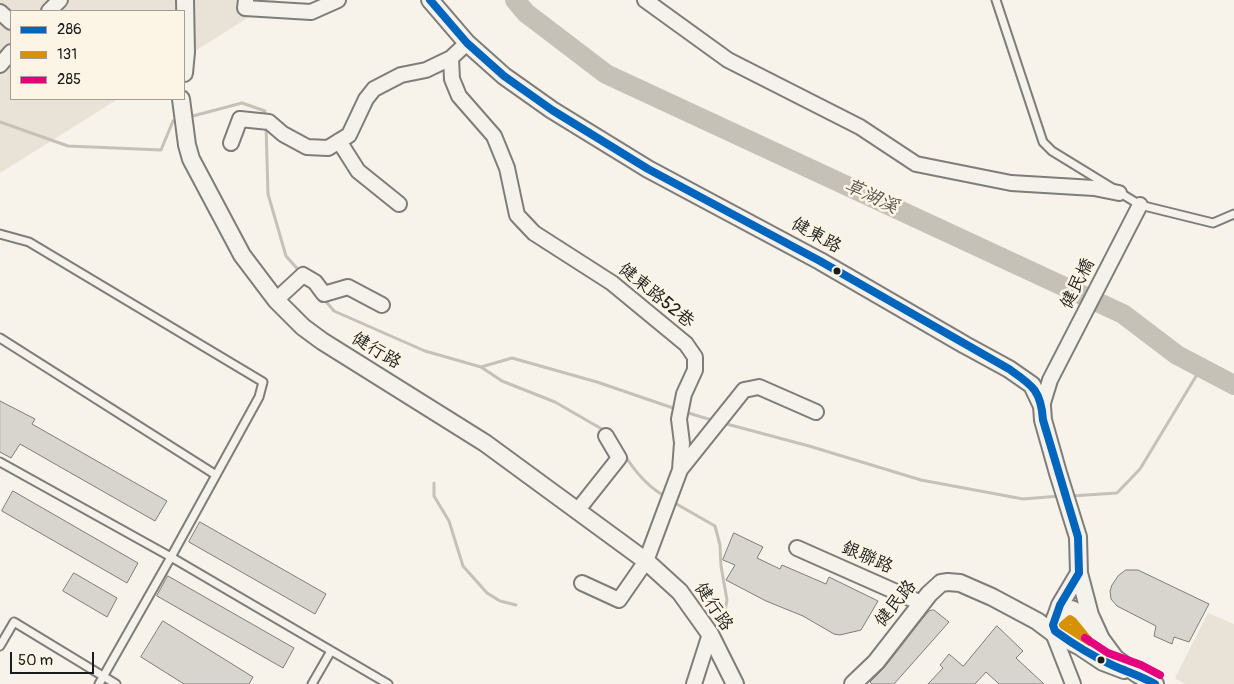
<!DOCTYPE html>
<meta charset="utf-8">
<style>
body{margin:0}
#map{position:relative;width:1234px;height:684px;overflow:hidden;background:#f7f3ea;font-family:Pangolin,sans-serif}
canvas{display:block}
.legend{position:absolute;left:10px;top:10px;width:175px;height:90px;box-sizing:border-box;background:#fcf5e5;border:1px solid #a29e95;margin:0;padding:6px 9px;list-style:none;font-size:15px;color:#1c1c1c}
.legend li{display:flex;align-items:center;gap:10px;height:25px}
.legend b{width:25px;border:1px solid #a29e95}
.scale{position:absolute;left:10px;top:652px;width:84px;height:22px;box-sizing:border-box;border:2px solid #1c1c1c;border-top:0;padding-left:6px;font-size:15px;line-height:18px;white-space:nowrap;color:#1c1c1c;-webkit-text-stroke:4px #fcf5e5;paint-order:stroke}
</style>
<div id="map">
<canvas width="1234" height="684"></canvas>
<ul class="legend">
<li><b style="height:6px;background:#0065bd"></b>286</li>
<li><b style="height:6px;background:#d69104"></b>131</li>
<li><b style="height:6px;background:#e5007d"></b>285</li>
</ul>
<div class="scale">50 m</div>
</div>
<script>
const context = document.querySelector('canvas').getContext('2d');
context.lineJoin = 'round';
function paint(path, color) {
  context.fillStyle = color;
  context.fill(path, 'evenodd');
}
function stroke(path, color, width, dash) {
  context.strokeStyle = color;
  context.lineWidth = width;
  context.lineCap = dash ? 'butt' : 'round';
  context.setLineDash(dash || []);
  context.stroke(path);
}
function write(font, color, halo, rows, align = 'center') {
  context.font = font + ' Pangolin,"LXGW WenKai TC",sans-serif';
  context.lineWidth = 5;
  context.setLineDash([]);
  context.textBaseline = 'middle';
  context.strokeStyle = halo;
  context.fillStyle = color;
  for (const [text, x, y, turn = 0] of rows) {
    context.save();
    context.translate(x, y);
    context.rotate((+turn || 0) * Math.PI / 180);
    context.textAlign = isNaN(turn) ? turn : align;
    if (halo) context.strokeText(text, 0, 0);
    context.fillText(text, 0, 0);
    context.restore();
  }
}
const green = new Path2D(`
 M 0,0 L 276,0 L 184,58 L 184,11 L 11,11 L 11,99 L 118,99 L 0,173 Z
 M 1208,613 L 1234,624 L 1234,684 L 1185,684 L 1175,678 Z`);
const stream = new Path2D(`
 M 189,117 L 242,103 L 265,111 L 265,119
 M 0,122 L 68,146 L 161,150 L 173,121 L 179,120
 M 266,125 L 268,194 L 286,256 L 301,273
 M 323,298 L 334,311 L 425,351 L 481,367 L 512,358 L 597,382 L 676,409
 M 481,367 L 502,381 L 555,402 L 607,432
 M 685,412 L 715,421
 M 723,423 L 809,446 L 921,480 L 1023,499 L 1060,496
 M 624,454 C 635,472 648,487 666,497
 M 434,483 L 434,496 L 449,521 L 463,566 L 487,593 L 500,601 L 516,605
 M 1071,496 L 1117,493 L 1140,469 L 1201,368
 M 673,502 L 715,526 L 720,545 L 721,566 L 727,600 L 725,611`);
const river = new Path2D(`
 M 515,0 L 526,13 L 606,74 L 1123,314 L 1177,355 L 1234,385`);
const building = new Path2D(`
 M 0,401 L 35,419 L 32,424 L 167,501 L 155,521 L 20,444 L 11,458 L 0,452 Z
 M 13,491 L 138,563 L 127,583 L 2,511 Z
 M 200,522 L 326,594 L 315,614 L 189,542 Z
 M 734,533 L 763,547 L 757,558 L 780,569 L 782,565 L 826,584 L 829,577 L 878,601 L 861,630 L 840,635 L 834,634 L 803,616 L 766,601 L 726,580 L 735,565 L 723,560 Z
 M 1126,570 L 1138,570 L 1209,604 L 1189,642 L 1174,637 L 1172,644 L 1154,636 L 1156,626 L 1117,606 L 1111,599 L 1110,591 L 1112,585 L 1118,576 Z
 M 74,573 L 117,598 L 107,617 L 63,591 Z
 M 168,576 L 294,648 L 283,668 L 157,596 Z
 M 934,610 L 949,622 L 894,684 L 872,684 L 870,682 L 884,668 L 923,618 L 929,611 Z
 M 163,621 L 253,677 L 249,684 L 184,684 L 141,657 Z
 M 997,626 L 1023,651 L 1016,658 L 1044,684 L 999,684 L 986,672 L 975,684 L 928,684 L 943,668 L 940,665 L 949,654 L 963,666 Z`);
const service = new Path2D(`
 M 996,0 L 1043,142 L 1052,151 L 1140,205 L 1213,223 L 1234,214
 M 0,234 L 29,242 L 263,382 L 259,397 L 171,557 L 99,684
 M 0,338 L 216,475
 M 0,462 L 171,557 L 388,684
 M 0,646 L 14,622 L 116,684
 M 312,684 L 331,651`);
const minor = new Path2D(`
 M 246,0 L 245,8 L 311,12 L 338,0
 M 645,0 L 728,60 L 860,127 L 916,164 L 1011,183 L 1094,188 L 1119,193
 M 49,11 L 60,0
 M 0,12 L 11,22
 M 451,58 L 452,79 L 459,96 L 494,136 L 507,168 L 517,215 L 534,233 L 612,283 L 686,344 L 695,357 L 695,370 L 684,394 L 679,419 L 682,443 L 680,470 L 646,561 L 619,600 L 582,583
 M 0,65 L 11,52
 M 339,141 L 358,171 L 399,204
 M 231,143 L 240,119 L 269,122 L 283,134 L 307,147 L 328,148 L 349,135 L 366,99 L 374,89 L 401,75 L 426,70 L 451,58 L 467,43
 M 276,300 L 303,275 L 315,282 L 324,294 L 348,287 L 382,305
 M 1042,406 L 1050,380 L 1140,205
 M 680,470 L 744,390 L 759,387 L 816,412
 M 577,511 L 619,458 L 606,436
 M 797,548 L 921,603
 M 1053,633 L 1073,684
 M 694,684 L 710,634`);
const tertiary = new Path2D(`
 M 430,0 L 467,43 L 504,76 L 552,110 L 648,169 L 820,261 L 965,345 L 1009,369 L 1032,385 L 1042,406 L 1043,420 L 1058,473 L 1078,537 L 1079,573 L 1090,615 L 1101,639 L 1115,658 L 1137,674 L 1155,684
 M 184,73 L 186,52 L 185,0
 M 181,99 L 187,145 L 191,159 L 242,255 L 276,300 L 303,327 L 322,341 L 485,443 L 646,561 L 680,592 L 710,634 L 735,684
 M 1079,573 L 1060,605 L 1053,625 C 1061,645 1083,643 1085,620
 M 1055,618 C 1072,599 1080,614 1091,628
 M 853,684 L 876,662 L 929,594 L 941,583 L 948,582 L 960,583 L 992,597 L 1037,621 L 1053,633 L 1079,646 L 1103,662 L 1124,670`);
const bus1 = new Path2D(`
 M 430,0 L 467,43 L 504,76 L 552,110 L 648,169 L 820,261 L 1009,369 C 1032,385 1041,390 1043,420 L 1078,537 L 1079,573 L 1060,605 L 1053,625 L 1055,631 C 1073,644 1092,656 1112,665 C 1127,672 1141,676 1155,684`);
const bus2 = new Path2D(`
 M 1070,619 L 1073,621 L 1090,642 L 1063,625 Z`);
const bus3 = new Path2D(`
 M 1085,638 L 1108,653 L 1141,665 L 1160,675`);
const markers = [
 [837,271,4.5,"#1c1c1c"],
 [1101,660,4.5,"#1c1c1c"]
];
const streetNames = [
 ["健東路",816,236,29],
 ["健民橋",1078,284,-63],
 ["健東路52巷",656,296,39],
 ["健行路",376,351,31],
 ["銀聯路",867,558,24],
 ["健民路",896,604,-51],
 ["健行路",713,607,56]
];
const waterNames = [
 ["草湖溪",871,197,25]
];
paint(green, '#e8e2d7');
stroke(stream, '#c5c1b7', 3);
stroke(river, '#c5c1b7', 20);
paint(building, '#d8d5cf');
stroke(building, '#7f7d79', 1);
stroke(service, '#7f7d79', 11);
stroke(minor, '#7f7d79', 18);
stroke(tertiary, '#7f7d79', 20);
stroke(service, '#f5f2ec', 7);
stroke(minor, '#f5f2ec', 14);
stroke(tertiary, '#f5f2ec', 16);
stroke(bus1, '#0065bd', 8);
stroke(bus2, '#d69104', 8);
stroke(bus3, '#e5007d', 8);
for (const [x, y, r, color] of markers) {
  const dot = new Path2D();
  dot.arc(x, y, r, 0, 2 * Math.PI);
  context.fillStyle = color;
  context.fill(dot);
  stroke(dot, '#fcf5e5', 2);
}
write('18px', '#1c1c1c', '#fcf5e5', streetNames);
write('italic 19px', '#575551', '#fcf5e5', waterNames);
</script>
